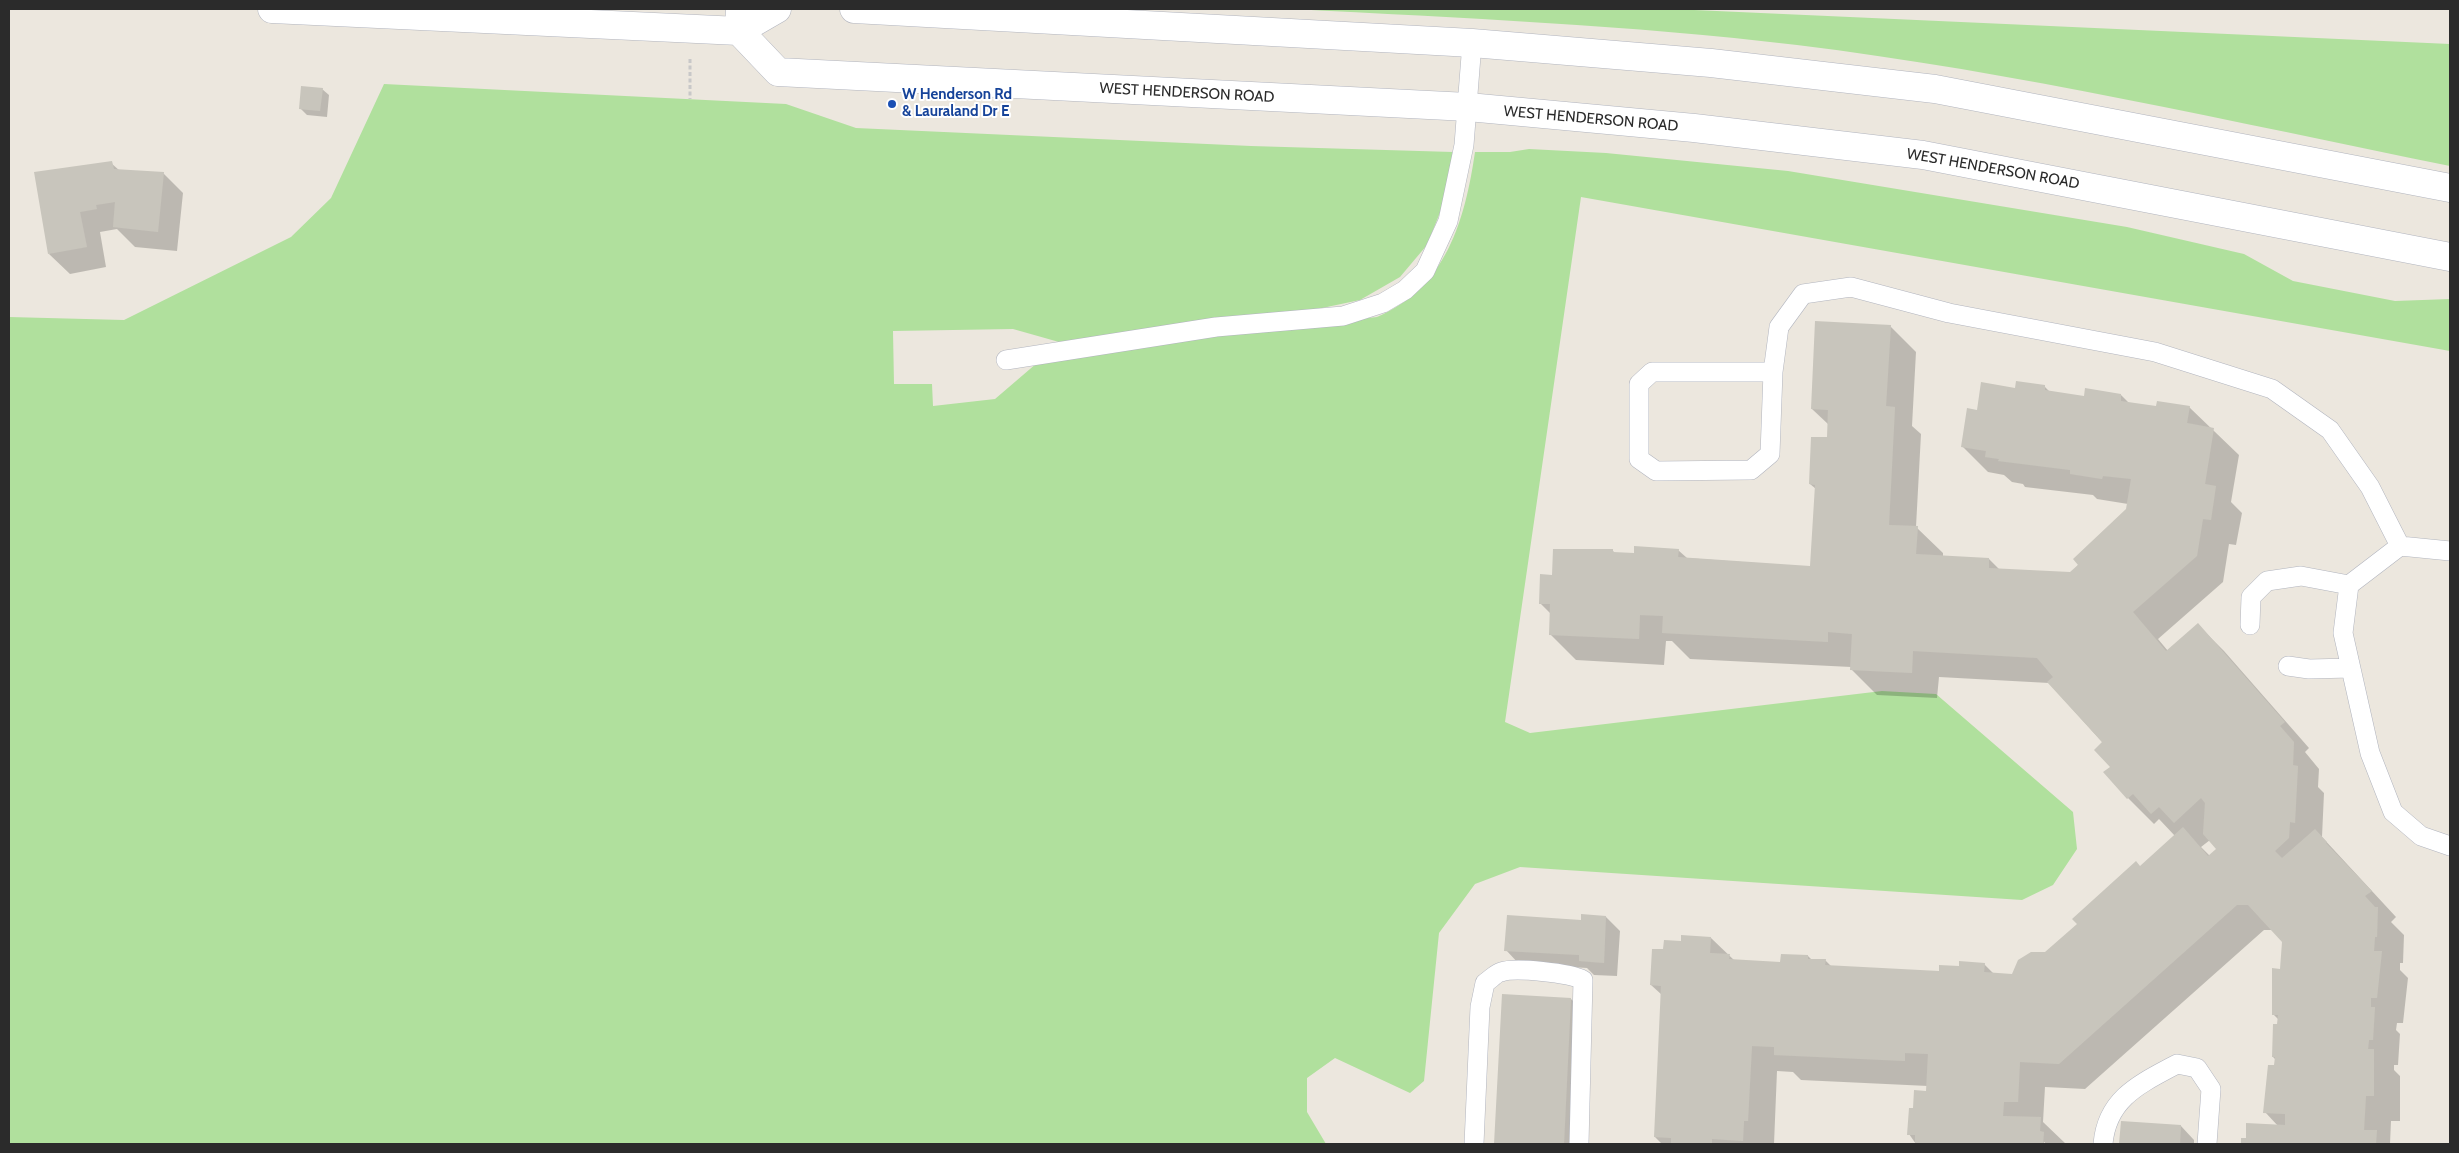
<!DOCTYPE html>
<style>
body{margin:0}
#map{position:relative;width:2459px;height:1153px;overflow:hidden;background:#ece7de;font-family:Cabin,sans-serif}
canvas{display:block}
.frame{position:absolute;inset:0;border:10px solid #2b2b2b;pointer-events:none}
</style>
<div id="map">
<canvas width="2459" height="1153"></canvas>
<div class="frame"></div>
</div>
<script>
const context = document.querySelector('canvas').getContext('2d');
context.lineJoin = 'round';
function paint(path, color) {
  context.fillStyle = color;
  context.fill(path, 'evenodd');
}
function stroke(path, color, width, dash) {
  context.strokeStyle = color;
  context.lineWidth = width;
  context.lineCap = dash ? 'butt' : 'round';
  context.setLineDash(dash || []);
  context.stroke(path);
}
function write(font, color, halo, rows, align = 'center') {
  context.font = font + ' Cabin,sans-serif';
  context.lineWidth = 4;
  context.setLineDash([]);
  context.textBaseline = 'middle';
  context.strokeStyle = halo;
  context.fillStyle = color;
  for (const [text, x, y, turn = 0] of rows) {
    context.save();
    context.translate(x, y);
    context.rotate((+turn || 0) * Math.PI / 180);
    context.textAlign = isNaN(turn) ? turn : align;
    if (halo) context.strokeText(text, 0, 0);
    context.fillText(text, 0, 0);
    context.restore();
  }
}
const green = new Path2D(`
 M 1293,9 L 1672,9 L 2450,44 L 2450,166 C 2233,122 2017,72 1797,45 C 1630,25 1461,18 1293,9 Z
 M 384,84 L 786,104 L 856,128 L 1251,146 L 1453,152 L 1443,205 L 1427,245 L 1400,277 L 1360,300 L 1308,311 L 1059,342 L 1013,329 L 893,331 L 894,384 L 932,384 L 933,406 L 995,399 L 1037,363 L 1155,343 L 1377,317 C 1446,288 1465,220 1475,152 L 1510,152 L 1529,149 L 1606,153 L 1788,171 L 2127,227 L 2244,254 L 2293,281 L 2395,301 L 2450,299 L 2450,351 L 1581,197 L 1505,722 L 1530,733 L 1882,691 L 1936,694 L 2073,812 L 2077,849 L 2053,885 L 2022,900 L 1520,867 L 1475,884 L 1439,933 L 1424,1081 L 1410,1093 L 1335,1058 L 1307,1078 L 1307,1112 L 1326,1144 L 9,1144 L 9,317 L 124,320 L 291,237 L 331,198 Z`);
const shadow = new Path2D(`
 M 322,89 L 329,95 L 327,117 L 307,115 L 300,108 Z
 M 111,163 L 120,171 L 163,173 L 183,193 L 177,251 L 135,247 L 117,229 L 100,232 L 106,267 L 70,274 L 49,254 Z
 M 1890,326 L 1916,352 L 1912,426 L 1921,434 L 1916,527 L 1943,553 L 1943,557 L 1989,559 L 2000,570 L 2070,574 L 2127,510 L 2128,504 L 2097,499 L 2093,495 L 2025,487 L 2023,484 L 2012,482 L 2004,475 L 1988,472 L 1962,446 L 1978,411 L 2016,389 L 2045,387 L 2050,392 L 2085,398 L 2121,395 L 2129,403 L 2157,408 L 2189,407 L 2239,455 L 2231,502 L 2242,513 L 2236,545 L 2229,544 L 2223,582 L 2158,639 L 2168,651 L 2198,625 L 2224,651 L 2309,748 L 2305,752 L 2319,769 L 2318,787 L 2324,793 L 2322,837 L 2396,917 L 2391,922 L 2404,935 L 2403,963 L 2400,963 L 2400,970 L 2408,978 L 2403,1023 L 2397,1023 L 2396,1030 L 2400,1034 L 2398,1065 L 2394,1065 L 2394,1070 L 2400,1076 L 2400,1121 L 2391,1121 L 2390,1144 L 2242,1144 L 2242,1140 L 2278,1126 L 2265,1112 L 2275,1066 L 2276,1060 L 2273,1057 L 2279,1020 L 2273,1014 L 2281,970 L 2283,941 L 2273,930 L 2264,930 L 2085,1089 L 2045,1087 L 2043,1122 L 2066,1144 L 2045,1144 L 2045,1142 L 2042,1144 L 1916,1144 L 1909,1134 L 1914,1110 L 1927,1092 L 1928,1086 L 1801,1080 L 1793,1072 L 1777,1071 L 1774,1144 L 1662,1144 L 1655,1137 L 1662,995 L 1651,985 L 1664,950 L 1683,943 L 1711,938 L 1735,961 L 1782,963 L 1808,956 L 1812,960 L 1825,960 L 1832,967 L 1940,972 L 1984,964 L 1994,974 L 2013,975 L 2046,954 L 2175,836 L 2159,819 L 2154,824 L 2128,798 L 2112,767 L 2103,743 L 2049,683 L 1939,677 L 1937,698 L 1877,695 L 1851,669 L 1851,667 L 1690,659 L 1672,641 L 1666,641 L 1664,665 L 1576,660 L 1550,634 L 1551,614 L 1540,603 L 1553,576 L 1613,551 L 1616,554 L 1635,555 L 1678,550 L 1687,558 L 1811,567 L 1816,489 L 1810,484 L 1828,439 L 1829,425 L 1812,409 ZM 2210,840 L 2218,849 L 2210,856 L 2201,847 Z
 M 1606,917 L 1620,931 L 1617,976 L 1594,975 L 1587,968 L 1519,964 L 1506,950 L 1582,921 Z
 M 1503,995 L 1571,999 L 1591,1019 L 1584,1144 L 1495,1144 Z
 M 2122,1123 L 2181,1126 L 2194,1140 L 2194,1144 L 2121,1144 Z`);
const building = new Path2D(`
 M 301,86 L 323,88 L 320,111 L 299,109 Z
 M 112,161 L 114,169 L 164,172 L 158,232 L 113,227 L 115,202 L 96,205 L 97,209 L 80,212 L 87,247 L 48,254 L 34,172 Z
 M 1815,321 L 1891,325 L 1886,406 L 1895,407 L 1889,525 L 1918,526 L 1916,554 L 1989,558 L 1989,568 L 2070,572 L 2078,565 L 2073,559 L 2126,509 L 2131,479 L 2103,476 L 2102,479 L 2070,474 L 2070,470 L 1998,461 L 1999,459 L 1985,457 L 1986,451 L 1961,447 L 1967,408 L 1977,410 L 1981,382 L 2015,388 L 2016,381 L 2045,385 L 2045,390 L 2084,396 L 2085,388 L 2121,394 L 2121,401 L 2156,406 L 2157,401 L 2190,406 L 2187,423 L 2214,428 L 2205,484 L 2216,486 L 2211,520 L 2203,519 L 2197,556 L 2133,612 L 2166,651 L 2198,623 L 2285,722 L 2280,726 L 2294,742 L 2293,765 L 2298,766 L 2295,823 L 2290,822 L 2289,838 L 2275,851 L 2282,858 L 2315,829 L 2327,842 L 2326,843 L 2372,891 L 2365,896 L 2375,907 L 2378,907 L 2377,937 L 2375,937 L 2374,951 L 2382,951 L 2377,998 L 2371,998 L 2371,1007 L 2375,1007 L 2373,1040 L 2369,1040 L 2368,1049 L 2374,1049 L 2374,1096 L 2366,1096 L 2364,1130 L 2377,1130 L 2376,1144 L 2241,1144 L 2241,1138 L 2246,1138 L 2246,1123 L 2285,1125 L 2285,1114 L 2263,1113 L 2268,1065 L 2274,1065 L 2275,1057 L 2272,1057 L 2273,1024 L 2277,1024 L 2278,1015 L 2272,1015 L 2272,968 L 2280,969 L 2282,942 L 2248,905 L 2237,905 L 2059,1064 L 2020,1062 L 2018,1102 L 2004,1102 L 2003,1116 L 2041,1117 L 2040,1131 L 2044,1132 L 2043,1144 L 1915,1144 L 1915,1135 L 1907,1135 L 1909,1108 L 1913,1108 L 1914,1090 L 1926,1091 L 1928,1054 L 1905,1053 L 1905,1061 L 1774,1055 L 1774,1047 L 1752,1046 L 1748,1121 L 1744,1121 L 1743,1141 L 1712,1139 L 1712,1144 L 1671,1144 L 1671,1138 L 1654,1137 L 1661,986 L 1650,985 L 1652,949 L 1663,949 L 1664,940 L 1681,941 L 1681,935 L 1711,937 L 1710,953 L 1730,954 L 1729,959 L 1780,962 L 1781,954 L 1808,955 L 1808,959 L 1826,959 L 1825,965 L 1939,971 L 1939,965 L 1959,966 L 1959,961 L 1985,963 L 1984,972 L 2012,974 L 2018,960 L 2031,952 L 2045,952 L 2077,924 L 2072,919 L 2136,861 L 2140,866 L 2183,827 L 2208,856 L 2216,849 L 2203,834 L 2205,803 L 2201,798 L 2174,823 L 2159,807 L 2151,814 L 2133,794 L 2127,799 L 2103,772 L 2110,767 L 2094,750 L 2102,742 L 2047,682 L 2053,677 L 2037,658 L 1913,651 L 1912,673 L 1850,670 L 1852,634 L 1828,632 L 1828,642 L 1662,633 L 1663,616 L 1640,615 L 1639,639 L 1549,635 L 1550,604 L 1539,604 L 1540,574 L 1552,575 L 1553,549 L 1613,549 L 1613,552 L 1634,553 L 1634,546 L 1679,549 L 1678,557 L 1810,566 L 1815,485 L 1809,484 L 1811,437 L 1827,437 L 1828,410 L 1811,409 Z
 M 1581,914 L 1606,916 L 1604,963 L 1579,961 L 1579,955 L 1504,951 L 1507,915 L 1581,920 Z
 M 1502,994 L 1571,998 L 1564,1144 L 1494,1144 Z
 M 2121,1121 L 2181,1125 L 2180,1144 L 2119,1144 Z`);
const path = new Path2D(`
 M 690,59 L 690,99`);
const service = new Path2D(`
 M 1006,360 L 1216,327 L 1343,316 L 1383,303 L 1405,290 L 1425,271 L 1448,221 L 1464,145 L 1472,43
 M 1773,372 L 1770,454 L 1751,470 L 1656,471 L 1639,459 L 1639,384 L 1652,372 L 1773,372 L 1779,327 L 1803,294 L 1851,287 L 1949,313 L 2155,352 L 2272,389 L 2330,430 L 2370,487 L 2400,546 L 2450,551
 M 2400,546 L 2349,585 L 2343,633 L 2370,753 L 2393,812 L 2421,836 L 2450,846
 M 2250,625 L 2251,597 L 2267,581 L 2301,576 L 2349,585
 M 2288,666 L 2309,669 L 2351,668
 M 1474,1144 L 1480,1007 L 1485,983 C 1490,980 1496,973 1501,972 C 1515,967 1570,973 1583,980 L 1579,1144
 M 2103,1144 C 2107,1098 2140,1084 2177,1064 L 2197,1068 L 2211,1089 L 2207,1144`);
const minor = new Path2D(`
 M 739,31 L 740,9`);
const secondary = new Path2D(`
 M 272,9 L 739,31 L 777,9
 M 854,9 L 1472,43 L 1711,63 L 1935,89 L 2450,188
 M 739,31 L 778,72 L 1468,107 L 1694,128 L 1923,155 L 2450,257`);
const markers = [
 [892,104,5,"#1a4fb4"]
];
const streetNames = [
 ["WEST HENDERSON ROAD",1187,93,3],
 ["WEST HENDERSON ROAD",1591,119,5],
 ["WEST HENDERSON ROAD",1993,169,10]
];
const transitNames = [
 ["W Henderson Rd",902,95],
 ["& Lauraland Dr E",902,112]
];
paint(green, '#b0e09d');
paint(shadow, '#0003');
paint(building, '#c8c5bc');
stroke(service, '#b1b4be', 20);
stroke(minor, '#b1b4be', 29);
stroke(secondary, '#b1b4be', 29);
stroke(path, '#c8c8c8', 3, [4, 2.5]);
stroke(service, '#fff', 19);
stroke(minor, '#fff', 28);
stroke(secondary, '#fff', 28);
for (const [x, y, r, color] of markers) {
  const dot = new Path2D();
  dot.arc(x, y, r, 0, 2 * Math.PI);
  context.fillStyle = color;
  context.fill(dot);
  stroke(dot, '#fff', 2);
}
write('15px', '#2b2b2b', '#fff', streetNames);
write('bold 15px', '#164399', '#fff', transitNames, 'left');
</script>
